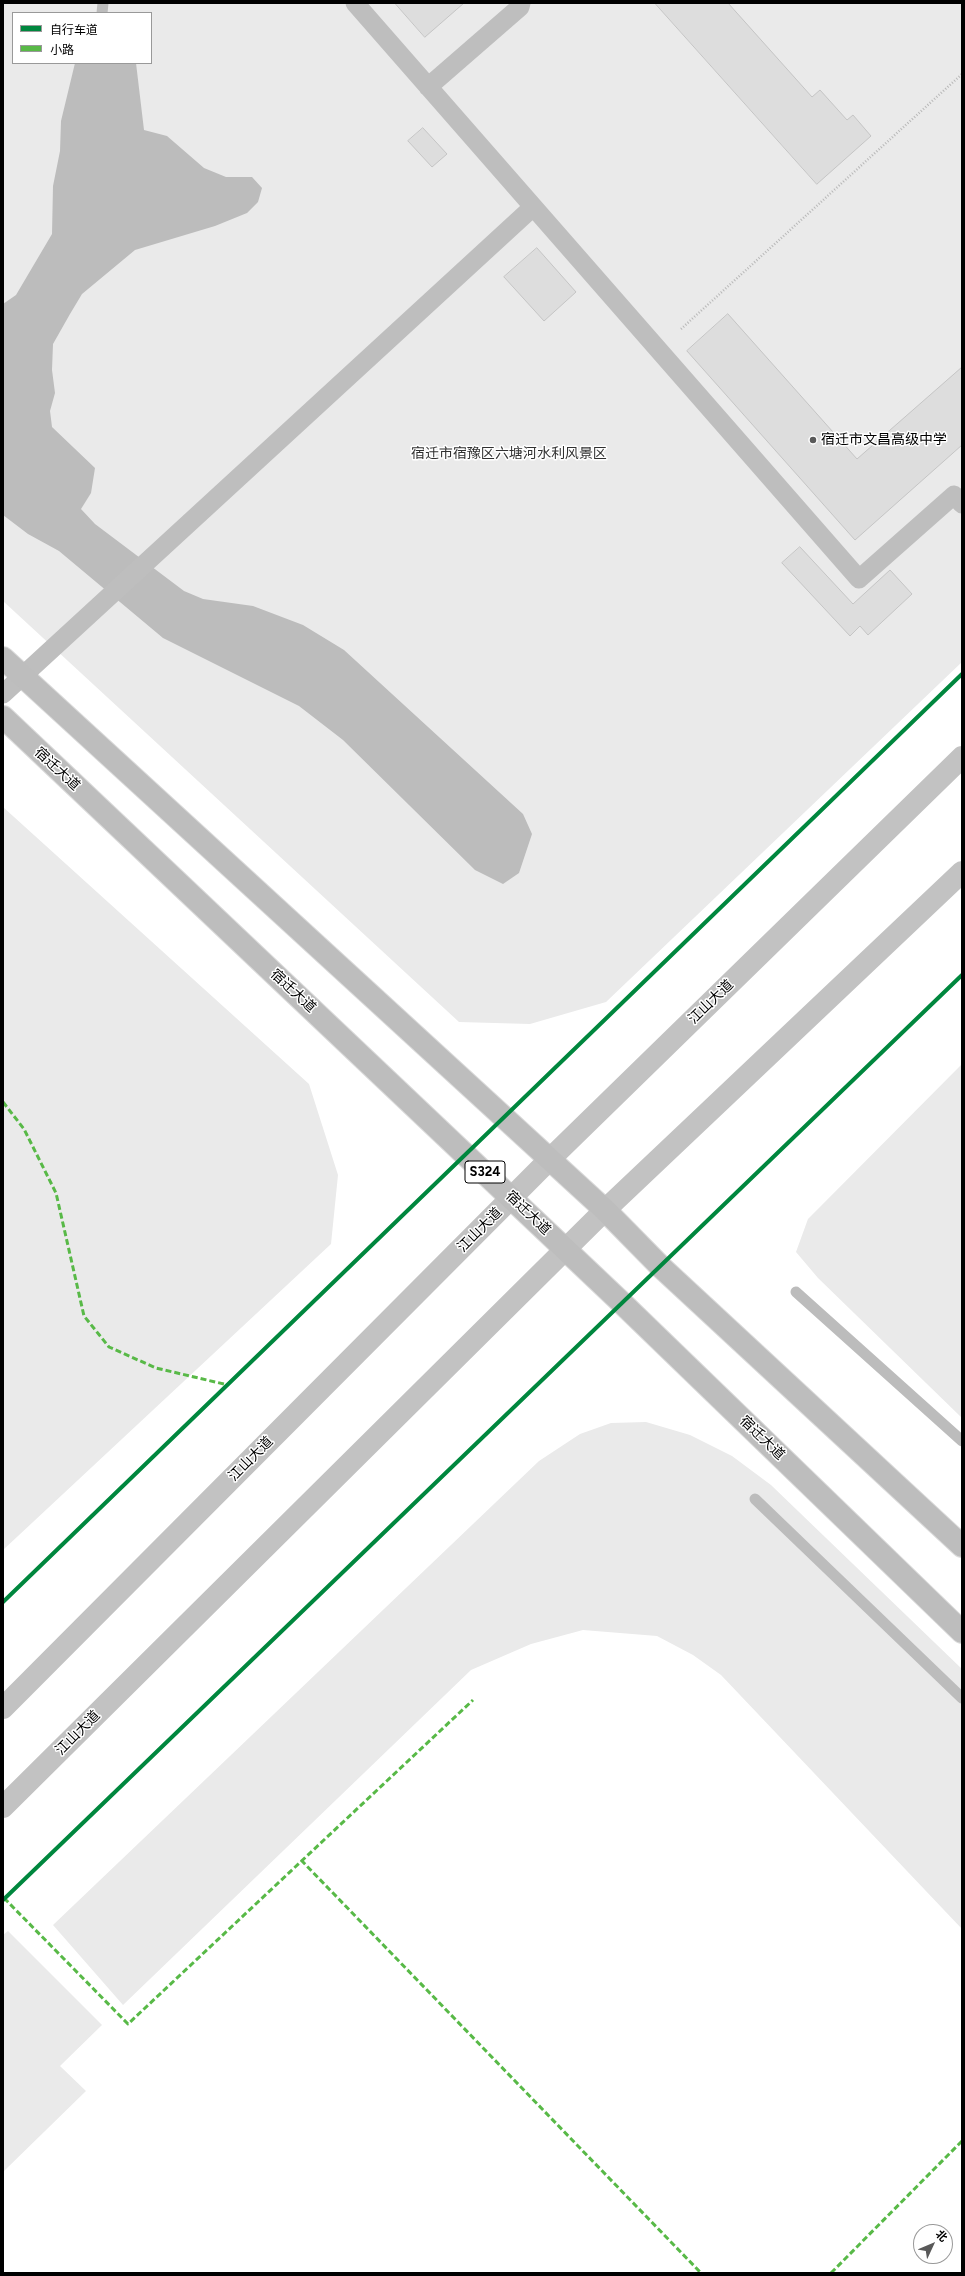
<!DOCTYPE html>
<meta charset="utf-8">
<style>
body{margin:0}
#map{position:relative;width:965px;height:2276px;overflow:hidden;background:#fff;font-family:Figtree,"Noto Sans SC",sans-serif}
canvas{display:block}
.frame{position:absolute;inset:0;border:4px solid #000;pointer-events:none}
.legend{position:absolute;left:12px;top:12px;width:140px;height:52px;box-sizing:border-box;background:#fff;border:1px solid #999;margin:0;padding:5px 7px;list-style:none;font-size:12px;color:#000}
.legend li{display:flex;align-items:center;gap:8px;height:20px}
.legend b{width:20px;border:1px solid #999}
.north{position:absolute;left:913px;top:2224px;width:40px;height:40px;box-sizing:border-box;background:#fff;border:1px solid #999;border-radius:50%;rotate:46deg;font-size:11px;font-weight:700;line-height:16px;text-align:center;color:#000}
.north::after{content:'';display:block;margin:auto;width:14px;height:18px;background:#595959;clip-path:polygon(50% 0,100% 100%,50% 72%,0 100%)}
</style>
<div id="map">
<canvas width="965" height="2276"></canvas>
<div class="frame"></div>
<ul class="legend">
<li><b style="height:5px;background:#00873e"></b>自行车道</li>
<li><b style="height:5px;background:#58b947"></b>小路</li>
</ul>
<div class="north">北</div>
</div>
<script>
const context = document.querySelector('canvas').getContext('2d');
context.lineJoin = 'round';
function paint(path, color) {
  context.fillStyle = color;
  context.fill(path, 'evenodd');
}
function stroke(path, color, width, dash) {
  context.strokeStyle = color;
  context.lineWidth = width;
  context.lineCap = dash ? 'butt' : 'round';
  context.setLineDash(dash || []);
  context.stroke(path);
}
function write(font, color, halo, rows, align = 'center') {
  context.font = font + ' Figtree,"Noto Sans SC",sans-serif';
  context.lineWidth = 3;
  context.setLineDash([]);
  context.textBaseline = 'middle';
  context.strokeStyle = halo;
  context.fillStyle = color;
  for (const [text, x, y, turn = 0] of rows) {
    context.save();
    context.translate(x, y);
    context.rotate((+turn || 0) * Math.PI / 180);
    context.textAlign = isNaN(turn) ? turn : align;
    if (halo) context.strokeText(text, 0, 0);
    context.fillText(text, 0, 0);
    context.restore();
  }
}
const green = new Path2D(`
 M 3,3 L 962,3 L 962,662 L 606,1002 L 530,1024 L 459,1022 L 3,601 ZM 13,13 L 151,13 L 151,63 L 13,63 Z
 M 3,807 L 309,1084 L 338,1175 L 331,1244 L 3,1550 Z
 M 962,1064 L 962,1418 L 818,1278 L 796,1252 L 808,1219 Z
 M 646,1422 L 690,1435 L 732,1456 L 771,1485 L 962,1669 L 962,1929 L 721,1675 L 693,1655 L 657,1636 L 583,1630 L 531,1644 L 471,1670 L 123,2005 L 53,1925 L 539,1461 L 580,1434 L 611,1423 Z
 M 8,1931 L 102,2025 L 60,2066 L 86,2091 L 3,2172 L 3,1935 Z`);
const water = new Path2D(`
 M 75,63 L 136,63 L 144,130 L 167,136 L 204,168 L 226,177 L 252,177 L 262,188 L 258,202 L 247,213 L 215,226 L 135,250 L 82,294 L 70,314 L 53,344 L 52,370 L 55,393 L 50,411 L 52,427 L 95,468 L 91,493 L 81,509 L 95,524 L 184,591 L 203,599 L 253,606 L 303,625 L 344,650 L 523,814 L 532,834 L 519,873 L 503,884 L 475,870 L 343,740 L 299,706 L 163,638 L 59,551 L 28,534 L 3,515 L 3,304 L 16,295 L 52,234 L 53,186 L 60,151 L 61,121 Z`);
const stream = new Path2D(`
 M 102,13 L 103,3
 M 796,1292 L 962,1441
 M 755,1499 L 962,1698`);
const building = new Path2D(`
 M 395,3 L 464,3 L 425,37 Z
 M 655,3 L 728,3 L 812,97 L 820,90 L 847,120 L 853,115 L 871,136 L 817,184 Z
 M 423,128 L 447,154 L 432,167 L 408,141 Z
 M 537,248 L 576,292 L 544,321 L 504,277 Z
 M 728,314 L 857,459 L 962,367 L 962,445 L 855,540 L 687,351 Z
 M 800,547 L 853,604 L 890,570 L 912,594 L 868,635 L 860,626 L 850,636 L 782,563 Z`);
const path = new Path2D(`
 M 681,329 L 962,74`);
const service = new Path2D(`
 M 355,3 L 859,579 L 954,495 L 962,504
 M 428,87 L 520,7 L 521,3
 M 3,694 L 533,207`);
const secondary = new Path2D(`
 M 3,1708 L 549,1160 L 962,757
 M 3,1807 L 605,1210 L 962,872`);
const primary = new Path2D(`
 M 3,658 L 605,1210 L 661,1267 L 962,1546
 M 3,717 L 623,1304 L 962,1632`);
const quiet = new Path2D(`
 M 3,1102 L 24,1129 L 56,1193 L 84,1316 L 109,1347 L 156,1368 L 228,1385
 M 301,1860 L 701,2273
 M 4,1898 L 128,2024 L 473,1700
 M 831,2273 L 962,2141`);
const cycleway = new Path2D(`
 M 3,1602 L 962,674
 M 3,1900 L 962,975`);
const markers = [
 [813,440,4,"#595959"]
];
const shields = [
 [485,1172,40]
];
const shieldNames = [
 ["S324",485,1172]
];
const poiNames = [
 ["宿迁市文昌高级中学",821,440]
];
const parkNames = [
 ["宿迁市宿豫区六塘河水利风景区",509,454]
];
const streetNames = [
 ["宿迁大道",57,769,43],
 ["宿迁大道",293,991,43],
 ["江山大道",711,1002,-44],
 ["宿迁大道",528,1213,44],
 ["江山大道",480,1230,-45],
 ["宿迁大道",762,1438,44],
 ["江山大道",251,1459,-45],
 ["江山大道",78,1733,-45]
];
paint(green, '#eaeaea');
paint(water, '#bcbcbc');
stroke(stream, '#bcbcbc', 11);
paint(building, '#ddd');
stroke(building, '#c5c5c5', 1);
stroke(primary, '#dbdbdb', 24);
stroke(path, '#b8b8b8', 2.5, [1, 2]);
stroke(service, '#bebebe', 19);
stroke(secondary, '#c2c2c2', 22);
stroke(primary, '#bdbdbd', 22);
stroke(quiet, '#58b947', 3, [6, 3]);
stroke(cycleway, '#00873e', 4);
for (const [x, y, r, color] of markers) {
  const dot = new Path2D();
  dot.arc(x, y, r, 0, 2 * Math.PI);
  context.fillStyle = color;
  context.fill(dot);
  stroke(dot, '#fff', 1.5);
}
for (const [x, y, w] of shields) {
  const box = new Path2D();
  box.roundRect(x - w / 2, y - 11, w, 22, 3);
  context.fillStyle = '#fff';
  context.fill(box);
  stroke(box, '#000', 1);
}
write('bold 13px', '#000', null, shieldNames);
write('14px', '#000', '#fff', poiNames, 'left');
write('14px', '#303030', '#fff', parkNames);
write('14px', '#000', '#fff', streetNames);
</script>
